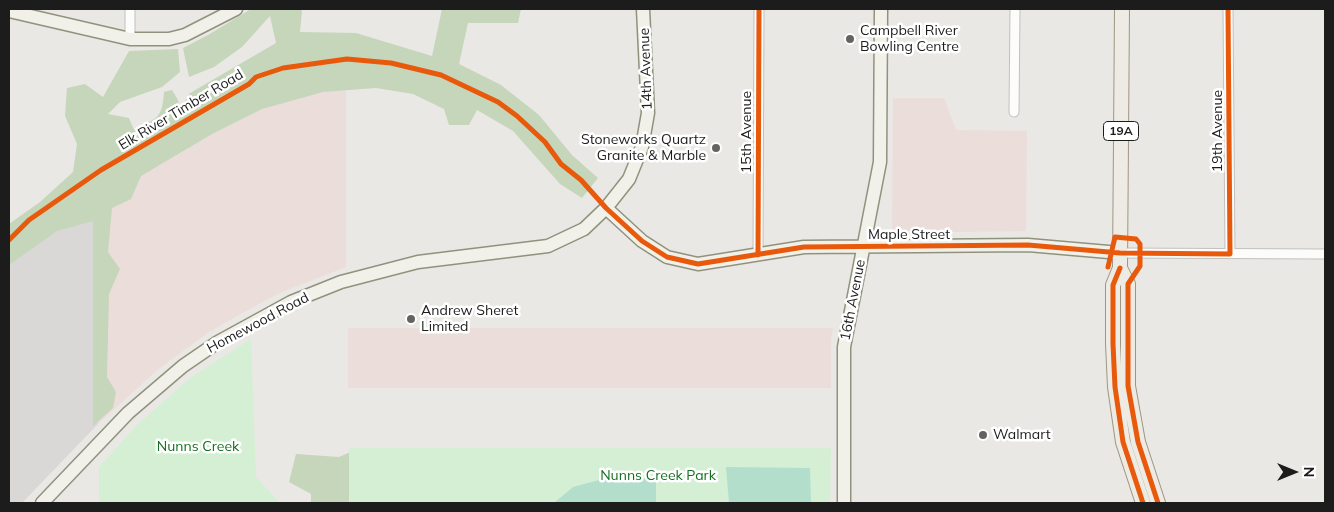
<!DOCTYPE html>
<style>
body{margin:0}
#map{position:relative;width:1334px;height:512px;overflow:hidden;background:#eae8e4;font-family:Mulish,sans-serif}
canvas{display:block}
.frame{position:absolute;inset:0;border:10px solid #1c1c1c;pointer-events:none}
.north{position:absolute;left:1269px;top:447px;width:50px;height:50px;-webkit-text-stroke:4px #fff;paint-order:stroke;rotate:90deg;font-size:14px;font-weight:700;line-height:20px;text-align:center;color:#1c1c1c}
.north::after{content:'';display:block;margin:auto;width:18px;height:22px;background:#1c1c1c;clip-path:polygon(50% 0,100% 100%,50% 72%,0 100%)}
</style>
<div id="map">
<canvas width="1334" height="512"></canvas>
<div class="frame"></div>
<div class="north">N</div>
</div>
<script>
const context = document.querySelector('canvas').getContext('2d');
context.lineJoin = 'round';
function paint(path, color) {
  context.fillStyle = color;
  context.fill(path, 'evenodd');
}
function stroke(path, color, width, dash) {
  context.strokeStyle = color;
  context.lineWidth = width;
  context.lineCap = dash ? 'butt' : 'round';
  context.setLineDash(dash || []);
  context.stroke(path);
}
function write(font, color, halo, rows, align = 'center') {
  context.font = font + ' Mulish,sans-serif';
  context.lineWidth = 5;
  context.setLineDash([]);
  context.textBaseline = 'middle';
  context.strokeStyle = halo;
  context.fillStyle = color;
  for (const [text, x, y, turn = 0] of rows) {
    context.save();
    context.translate(x, y);
    context.rotate((+turn || 0) * Math.PI / 180);
    context.textAlign = isNaN(turn) ? turn : align;
    if (halo) context.strokeText(text, 0, 0);
    context.fillText(text, 0, 0);
    context.restore();
  }
}
const residential = new Path2D(`
 M 99,190 L 98,424 L 22,503 L 9,503 L 9,253 Z`);
const commercial = new Path2D(`
 M 346,71 L 346,267 L 282,292 L 244,312 L 209,332 L 156,371 L 98,424 L 99,190 L 202,117 Z
 M 893,98 L 944,98 L 956,130 L 1027,131 L 1026,231 L 892,233 Z
 M 348,328 L 833,328 L 831,339 L 831,388 L 348,388 Z`);
const forest = new Path2D(`
 M 251,9 L 300,9 L 302,11 L 300,32 L 356,33 L 432,56 L 442,9 L 521,9 L 518,23 L 468,23 L 459,64 L 501,85 L 539,115 L 572,155 L 598,178 L 582,198 L 560,184 L 513,131 L 477,110 L 469,125 L 449,125 L 444,109 L 413,94 L 376,88 L 323,92 L 262,109 L 212,134 L 141,176 L 131,199 L 112,208 L 108,252 L 120,269 L 109,294 L 107,377 L 116,392 L 113,408 L 93,426 L 93,221 L 57,231 L 9,265 L 9,224 L 40,202 L 73,172 L 77,144 L 65,116 L 67,88 L 85,84 L 103,97 L 129,51 L 178,49 L 180,72 L 162,87 L 120,102 L 108,114 L 129,118 L 134,130 C 157,117 162,120 164,92 L 172,90 L 178,100 L 180,109 L 190,93 L 276,43 L 270,16 L 242,47 L 214,67 L 189,77 L 183,48 L 208,35 Z
 M 355,450 L 482,503 L 311,503 L 311,494 L 289,482 L 296,454 L 339,457 Z`);
const park = new Path2D(`
 M 251,339 L 256,477 L 280,503 L 99,503 L 99,467 L 136,426 L 190,378 Z
 M 349,448 L 831,448 L 830,503 L 349,503 Z`);
const pitch = new Path2D(`
 M 726,467 L 810,468 L 811,503 L 729,503 Z
 M 640,477 L 656,479 L 656,503 L 554,503 L 573,487 L 603,479 Z`);
const street = new Path2D(`
 M 1228,9 L 1230,254
 M 130,39 L 130,9
 M 1014,112 L 1015,9
 M 1120,253 L 1325,254
 M 758,255 L 759,9`);
const secondary = new Path2D(`
 M 9,11 L 130,39 L 169,39 L 185,35 L 236,9
 M 606,208 L 642,241 L 667,257 L 698,264 L 804,247 L 1028,245 L 1120,253
 M 42,503 L 128,413 L 183,366 L 218,342 L 291,302 L 341,282 L 418,262 L 548,246 L 584,229 L 606,208 L 629,179 L 642,147 L 648,113 L 643,9
 M 844,503 L 844,347 L 880,162 L 881,9`);
const primary = new Path2D(`
 M 1122,9 L 1120,268 L 1113,285 L 1113,344 L 1115,387 L 1123,442 L 1143,503
 M 1120,268 L 1128,284 L 1128,386 L 1138,442 L 1158,503`);
const cycleway = new Path2D(`
 M 9,240 L 29,220 L 101,170 L 249,84 L 256,77 L 283,68 L 347,59 L 391,63 L 441,75 L 498,102 L 517,116 L 545,142 L 561,164 L 581,180 L 606,208 L 642,241 L 667,257 L 698,264 L 804,247 L 1028,245 L 1120,253 L 1230,254 L 1228,9
 M 758,255 L 759,9
 M 1108,267 L 1115,237 L 1136,239 L 1140,244 L 1140,266 L 1128,284 L 1128,386 L 1138,442 L 1158,503
 M 1120,268 L 1113,285 L 1113,344 L 1115,387 L 1123,442 L 1143,503`);
const markers = [
 [850,39,5,"#646362"],
 [716,148,5,"#646362"],
 [411,319,5,"#646362"],
 [983,435,5,"#646362"]
];
const shields = [
 [1121,131,35]
];
const shieldNames = [
 ["19A",1121,131]
];
const poiNames = [
 ["Campbell River",860,31],
 ["Bowling Centre",860,47],
 ["Stoneworks Quartz",706,140,"right"],
 ["Granite & Marble",706,156,"right"],
 ["Andrew Sheret",421,311],
 ["Limited",421,327],
 ["Walmart",993,435]
];
const streetNames = [
 ["14th Avenue",646,69,-92],
 ["Elk River Timber Road",181,110,-31],
 ["19th Avenue",1218,131,-90],
 ["15th Avenue",747,132,-90],
 ["Maple Street",909,235],
 ["16th Avenue",853,300,-79],
 ["Homewood Road",258,323,-28]
];
const parkNames = [
 ["Nunns Creek",198,447],
 ["Nunns Creek Park",658,476]
];
paint(residential, '#d9d8d6');
paint(commercial, '#ebddda');
paint(forest, '#c5d6bb');
paint(park, '#d4efd4');
paint(pitch, '#b3decc');
stroke(street, '#c1c0bf', 11);
stroke(secondary, '#90927e', 15);
stroke(primary, '#9e9684', 16);
stroke(street, '#fcfcfb', 9);
stroke(secondary, '#f1f1e9', 12);
stroke(primary, '#eeebe4', 14);
stroke(cycleway, '#e8590c', 5);
for (const [x, y, r, color] of markers) {
  const dot = new Path2D();
  dot.arc(x, y, r, 0, 2 * Math.PI);
  context.fillStyle = color;
  context.fill(dot);
  stroke(dot, '#fff', 2);
}
for (const [x, y, w] of shields) {
  const box = new Path2D();
  box.roundRect(x - w / 2, y - 9.5, w, 19, 4);
  context.fillStyle = '#fff';
  context.fill(box);
  stroke(box, '#1c1c1c', 1);
}
write('bold 12px', '#1c1c1c', null, shieldNames);
write('14px', '#1c1c1c', '#fff', poiNames, 'left');
write('14px', '#1c1c1c', '#fff', streetNames);
write('14px', '#146f1f', '#fff', parkNames);
</script>
